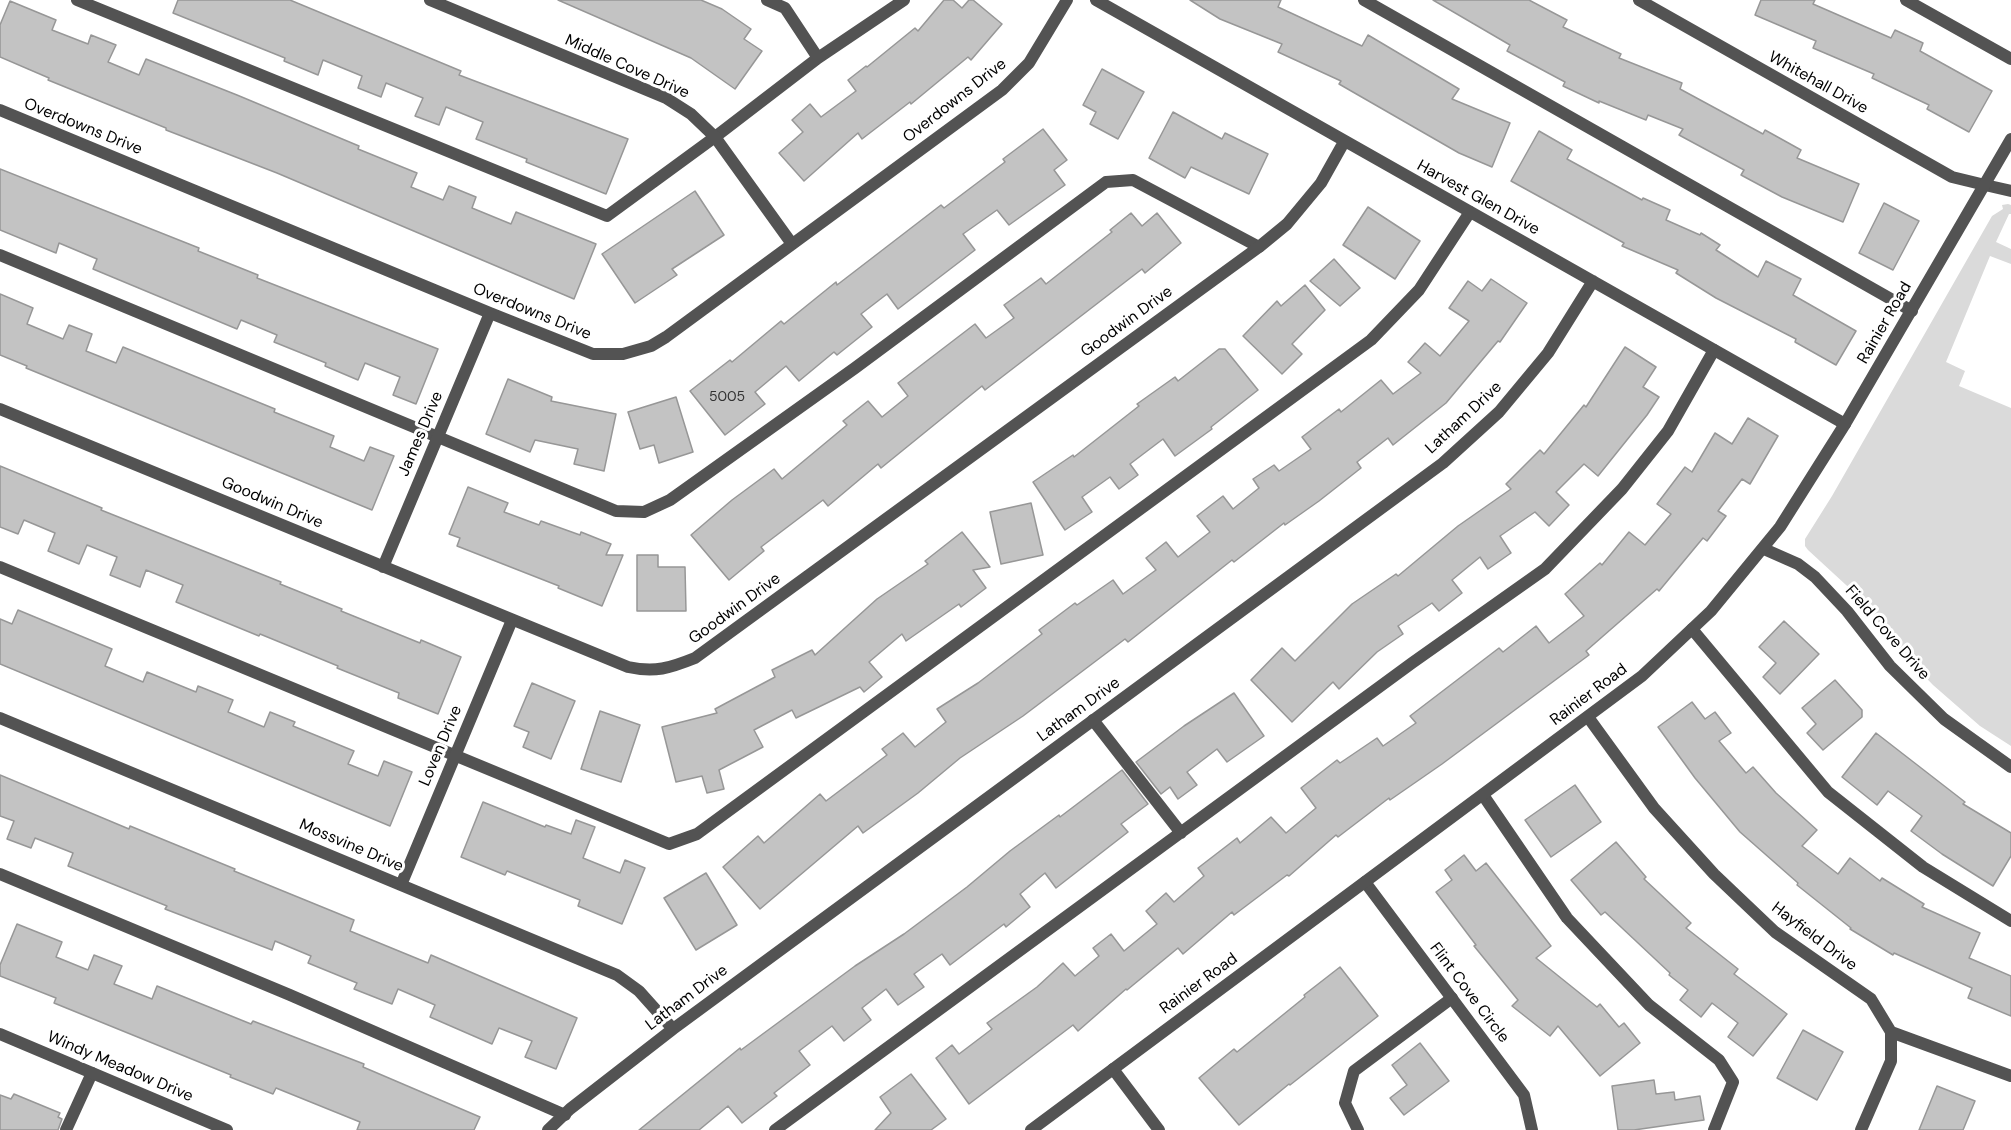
<!DOCTYPE html>
<style>
body{margin:0}
canvas{display:block;background:#fff}
</style>
<canvas width="2011" height="1130"></canvas>
<script>
const context = document.querySelector('canvas').getContext('2d');
context.lineJoin = 'round';
function paint(path, color) {
  context.fillStyle = color;
  context.fill(path, 'evenodd');
}
function stroke(path, color, width, dash) {
  context.strokeStyle = color;
  context.lineWidth = width;
  context.lineCap = dash ? 'butt' : 'round';
  context.setLineDash(dash || []);
  context.stroke(path);
}
function write(font, color, halo, rows, align = 'center') {
  context.font = font + ' "DM Sans",sans-serif';
  context.lineWidth = 6;
  context.setLineDash([]);
  context.textBaseline = 'middle';
  context.strokeStyle = halo;
  context.fillStyle = color;
  for (const [text, x, y, turn = 0] of rows) {
    context.save();
    context.translate(x, y);
    context.rotate((+turn || 0) * Math.PI / 180);
    context.textAlign = isNaN(turn) ? turn : align;
    if (halo) context.strokeText(text, 0, 0);
    context.fillText(text, 0, 0);
    context.restore();
  }
}
const green = new Path2D(`
 M 2008,204 L 2011,205 L 2011,214 L 2009,214 L 1996,242 L 2011,249 L 2011,264 L 1990,256 L 1946,362 L 1965,371 L 1959,386 L 2011,408 L 2011,746 L 1980,726 L 1933,685 L 1905,656 L 1858,596 L 1808,550 L 1805,546 L 1805,539 L 1832,496 L 1992,216 L 2003,209 L 2002,205 Z`);
const building = new Path2D(`
 M 178,0 L 290,0 L 461,71 L 459,75 L 628,139 L 606,194 L 526,162 L 527,159 L 476,139 L 483,122 L 446,107 L 439,125 L 415,116 L 423,98 L 386,83 L 381,97 L 358,88 L 362,76 L 323,60 L 318,75 L 284,61 L 285,58 L 173,13 Z
 M 558,0 L 701,0 L 722,9 L 751,29 L 744,39 L 762,51 L 735,89 L 691,58 Z
 M 944,0 L 953,0 L 962,8 L 969,0 L 973,0 L 1002,24 L 971,60 L 968,57 L 911,104 L 910,102 L 862,139 L 858,133 L 804,181 L 779,153 L 803,132 L 792,120 L 810,104 L 821,117 L 856,91 L 848,80 L 866,66 L 867,67 L 915,28 L 918,31 Z
 M 1190,0 L 1281,0 L 1278,7 L 1362,46 L 1368,35 L 1459,89 L 1452,99 L 1510,123 L 1492,167 L 1459,153 L 1339,84 L 1341,81 L 1278,52 L 1282,44 L 1220,19 Z
 M 1433,0 L 1529,0 L 1567,20 L 1563,27 L 1621,54 L 1619,58 L 1682,83 L 1680,89 L 1763,134 L 1765,130 L 1801,150 L 1797,158 L 1859,184 L 1843,222 L 1782,197 L 1741,175 L 1744,170 L 1679,135 L 1683,129 L 1648,115 L 1646,120 L 1599,101 L 1599,103 L 1563,86 L 1565,82 L 1507,51 L 1510,45 Z
 M 1761,0 L 1815,0 L 1813,4 L 1891,38 L 1895,30 L 1923,43 L 1920,51 L 1992,91 L 1969,132 L 1927,109 L 1929,105 L 1872,78 L 1874,74 L 1813,48 L 1816,41 L 1755,15 Z
 M 10,1 L 56,20 L 52,30 L 88,44 L 91,35 L 116,45 L 108,62 L 139,75 L 146,59 L 237,95 L 359,146 L 358,149 L 417,173 L 411,187 L 443,200 L 449,186 L 476,197 L 472,208 L 511,224 L 516,212 L 596,244 L 574,299 L 277,173 L 166,130 L 166,128 L 48,80 L 49,78 L 0,57 L 0,25 Z
 M 1102,69 L 1144,92 L 1118,139 L 1090,124 L 1096,112 L 1083,105 Z
 M 1173,112 L 1222,139 L 1225,133 L 1268,154 L 1249,194 L 1191,167 L 1185,178 L 1149,158 Z
 M 1043,129 L 1067,160 L 1054,170 L 1065,185 L 1009,225 L 997,210 L 963,234 L 975,250 L 898,309 L 887,294 L 861,314 L 872,327 L 837,355 L 834,352 L 799,381 L 786,366 L 755,392 L 765,404 L 725,435 L 690,391 L 730,360 L 732,362 L 781,321 L 784,324 L 836,282 L 837,285 L 941,205 L 944,208 L 1005,162 L 1003,159 Z
 M 1539,131 L 1572,150 L 1567,159 L 1642,200 L 1643,198 L 1670,210 L 1666,220 L 1700,235 L 1701,233 L 1720,245 L 1716,250 L 1758,277 L 1766,261 L 1801,279 L 1793,295 L 1856,331 L 1836,365 L 1795,342 L 1796,339 L 1716,298 L 1676,273 L 1678,270 L 1622,246 L 1624,243 L 1511,181 Z
 M 0,169 L 199,248 L 198,251 L 258,275 L 257,278 L 438,349 L 416,404 L 393,395 L 400,377 L 365,363 L 358,380 L 325,366 L 326,363 L 274,342 L 277,335 L 241,320 L 237,329 L 93,269 L 97,259 L 59,243 L 56,253 L 0,230 Z
 M 695,191 L 724,235 L 672,269 L 677,275 L 635,303 L 602,254 Z
 M 1884,203 L 1919,221 L 1893,270 L 1859,253 Z
 M 1368,207 L 1420,241 L 1395,279 L 1343,245 Z
 M 1131,213 L 1142,226 L 1157,213 L 1181,243 L 1145,273 L 1142,269 L 985,390 L 982,386 L 881,468 L 878,464 L 828,506 L 823,500 L 761,547 L 764,551 L 729,580 L 691,535 L 732,500 L 774,469 L 782,479 L 847,425 L 843,421 L 868,401 L 882,417 L 908,396 L 898,383 L 975,324 L 986,338 L 1014,318 L 1004,305 L 1041,278 L 1046,284 L 1112,232 L 1110,230 Z
 M 1334,259 L 1360,288 L 1340,306 L 1310,281 Z
 M 1491,279 L 1527,303 L 1500,342 L 1498,341 L 1446,403 L 1393,445 L 1388,438 L 1357,462 L 1361,468 L 1319,501 L 1285,525 L 1284,523 L 1234,562 L 1232,560 L 1128,642 L 1125,639 L 1023,716 L 960,758 L 918,793 L 863,833 L 858,826 L 760,909 L 723,867 L 758,836 L 764,843 L 820,794 L 826,801 L 887,755 L 882,749 L 903,733 L 915,747 L 946,722 L 937,709 L 978,683 L 1042,634 L 1039,630 L 1075,603 L 1077,605 L 1113,580 L 1123,594 L 1156,570 L 1146,558 L 1166,542 L 1178,557 L 1210,532 L 1197,516 L 1223,496 L 1233,509 L 1259,488 L 1253,479 L 1274,465 L 1279,471 L 1311,449 L 1302,437 L 1339,409 L 1341,412 L 1381,380 L 1393,394 L 1421,373 L 1408,362 L 1425,343 L 1440,356 L 1469,321 L 1449,308 L 1468,281 L 1482,291 Z
 M 1305,285 L 1325,310 L 1292,344 L 1302,354 L 1282,374 L 1243,336 L 1277,301 L 1281,306 Z
 M 0,294 L 33,308 L 27,324 L 63,339 L 69,325 L 92,334 L 86,351 L 116,363 L 123,347 L 275,409 L 274,412 L 334,436 L 330,447 L 364,461 L 370,447 L 394,456 L 372,510 L 26,368 L 27,366 L 0,355 Z
 M 1625,347 L 1656,367 L 1643,387 L 1659,397 L 1647,415 L 1598,476 L 1584,464 L 1556,492 L 1569,505 L 1549,526 L 1535,512 L 1500,536 L 1511,553 L 1488,569 L 1480,557 L 1452,580 L 1462,593 L 1439,611 L 1432,603 L 1398,626 L 1403,634 L 1377,652 L 1339,689 L 1333,682 L 1292,722 L 1251,680 L 1282,648 L 1295,661 L 1352,604 L 1396,574 L 1398,576 L 1458,526 L 1511,489 L 1506,484 L 1540,450 L 1544,454 L 1584,405 L 1586,407 Z
 M 1219,349 L 1225,349 L 1258,390 L 1211,427 L 1212,429 L 1175,456 L 1163,439 L 1130,464 L 1138,475 L 1119,489 L 1110,477 L 1082,497 L 1092,512 L 1065,530 L 1033,482 L 1073,455 L 1074,457 L 1139,406 L 1137,404 L 1175,377 L 1178,381 Z
 M 508,379 L 552,397 L 551,401 L 616,414 L 604,471 L 574,464 L 578,449 L 535,440 L 530,452 L 486,434 Z
 M 676,397 L 693,452 L 659,463 L 654,445 L 640,449 L 628,412 Z
 M 1748,418 L 1778,436 L 1750,484 L 1742,479 L 1718,511 L 1726,516 L 1707,541 L 1703,538 L 1659,591 L 1657,589 L 1586,651 L 1589,655 L 1442,764 L 1390,800 L 1389,798 L 1338,837 L 1336,835 L 1289,876 L 1287,875 L 1234,915 L 1232,912 L 1183,954 L 1178,948 L 1127,990 L 1126,989 L 1078,1031 L 1073,1025 L 969,1104 L 936,1058 L 952,1045 L 959,1054 L 992,1029 L 987,1023 L 1037,987 L 1063,963 L 1075,976 L 1099,956 L 1093,948 L 1111,934 L 1124,951 L 1157,924 L 1146,911 L 1166,893 L 1174,902 L 1204,876 L 1198,868 L 1237,838 L 1240,843 L 1271,817 L 1286,833 L 1316,808 L 1301,788 L 1337,760 L 1340,763 L 1377,738 L 1383,746 L 1416,723 L 1410,716 L 1499,648 L 1503,652 L 1536,626 L 1549,643 L 1584,616 L 1565,594 L 1600,563 L 1602,565 L 1629,532 L 1645,545 L 1671,514 L 1657,504 L 1685,467 L 1692,472 L 1715,433 L 1732,444 Z
 M 0,466 L 102,508 L 101,510 L 281,582 L 280,584 L 342,609 L 341,611 L 420,643 L 421,640 L 461,657 L 438,714 L 398,698 L 399,693 L 337,668 L 338,666 L 260,634 L 259,636 L 176,602 L 183,585 L 146,570 L 140,587 L 110,575 L 117,557 L 87,545 L 79,564 L 48,551 L 55,533 L 24,520 L 18,534 L 0,527 Z
 M 468,487 L 508,503 L 504,512 L 539,525 L 541,521 L 580,535 L 581,532 L 611,544 L 606,555 L 623,555 L 602,606 L 558,588 L 559,586 L 457,546 L 460,538 L 449,534 Z
 M 1031,503 L 1043,555 L 1001,564 L 990,512 Z
 M 962,532 L 990,567 L 973,570 L 986,588 L 961,607 L 959,604 L 906,641 L 902,634 L 869,662 L 882,677 L 864,692 L 860,687 L 796,718 L 792,710 L 754,730 L 763,747 L 719,770 L 724,789 L 707,793 L 702,776 L 676,782 L 662,727 L 717,713 L 715,709 L 775,677 L 772,670 L 812,650 L 815,655 L 877,599 L 928,564 L 925,561 Z
 M 637,555 L 658,555 L 658,567 L 685,567 L 686,611 L 637,611 Z
 M 18,610 L 112,649 L 105,666 L 143,682 L 147,672 L 196,692 L 198,686 L 233,700 L 228,712 L 264,727 L 270,712 L 295,722 L 293,726 L 354,751 L 348,764 L 378,776 L 384,761 L 412,772 L 390,826 L 0,664 L 0,619 L 12,624 Z
 M 1784,621 L 1819,654 L 1780,694 L 1763,677 L 1776,663 L 1759,647 Z
 M 1835,680 L 1862,710 L 1862,717 L 1823,750 L 1807,733 L 1816,724 L 1802,708 Z
 M 532,683 L 575,701 L 551,759 L 523,747 L 529,732 L 514,726 Z
 M 1234,693 L 1264,736 L 1227,762 L 1217,749 L 1187,772 L 1197,785 L 1178,799 L 1170,787 L 1161,794 L 1136,762 L 1184,726 Z
 M 1692,702 L 1705,719 L 1715,712 L 1731,733 L 1719,741 L 1746,773 L 1753,767 L 1776,793 L 1817,830 L 1802,846 L 1838,874 L 1850,858 L 1880,881 L 1882,878 L 1924,904 L 1922,907 L 1980,933 L 1969,958 L 2011,976 L 2011,1016 L 1968,998 L 1972,988 L 1894,953 L 1893,955 L 1850,929 L 1851,928 L 1797,885 L 1798,883 L 1740,832 L 1695,778 L 1658,727 Z
 M 600,711 L 640,725 L 621,782 L 581,769 Z
 M 1876,733 L 1965,802 L 1963,804 L 2011,833 L 2011,856 L 1993,886 L 1942,854 L 1911,831 L 1922,816 L 1888,791 L 1877,805 L 1842,777 Z
 M 1122,770 L 1148,804 L 1121,824 L 1128,832 L 1056,888 L 1045,873 L 1020,894 L 1030,907 L 1006,927 L 1004,924 L 950,965 L 942,954 L 914,974 L 924,987 L 898,1005 L 886,989 L 862,1008 L 871,1020 L 844,1041 L 832,1026 L 799,1051 L 810,1065 L 774,1093 L 777,1096 L 742,1123 L 728,1106 L 699,1130 L 639,1130 L 740,1048 L 741,1050 L 855,966 L 904,934 L 967,887 L 1010,851 L 1059,815 L 1060,817 Z
 M 0,775 L 129,829 L 130,826 L 235,869 L 234,871 L 354,920 L 350,931 L 428,963 L 431,955 L 577,1018 L 556,1069 L 525,1057 L 532,1041 L 499,1028 L 492,1044 L 430,1017 L 435,1005 L 398,989 L 392,1004 L 354,989 L 357,983 L 308,963 L 311,956 L 275,941 L 272,950 L 165,909 L 167,906 L 68,866 L 73,853 L 35,838 L 31,848 L 7,839 L 14,821 L 0,816 Z
 M 1575,785 L 1601,822 L 1551,857 L 1525,820 Z
 M 483,802 L 545,827 L 546,825 L 571,834 L 576,820 L 595,827 L 583,858 L 620,873 L 625,860 L 645,868 L 622,924 L 578,906 L 580,900 L 507,871 L 505,875 L 461,857 Z
 M 1616,842 L 1646,877 L 1644,879 L 1691,923 L 1686,928 L 1738,969 L 1734,974 L 1787,1014 L 1753,1056 L 1728,1037 L 1738,1023 L 1712,1003 L 1701,1017 L 1680,1000 L 1688,990 L 1669,975 L 1670,973 L 1605,912 L 1601,915 L 1571,880 Z
 M 1464,855 L 1476,871 L 1486,863 L 1551,946 L 1536,958 L 1597,1007 L 1600,1004 L 1619,1027 L 1624,1023 L 1640,1043 L 1600,1076 L 1558,1026 L 1550,1036 L 1512,1006 L 1518,1000 L 1474,946 L 1476,945 L 1436,892 L 1452,880 L 1445,870 Z
 M 706,873 L 737,925 L 696,950 L 664,898 Z
 M 17,924 L 62,942 L 56,957 L 88,970 L 94,955 L 122,966 L 114,984 L 152,999 L 157,986 L 251,1024 L 253,1021 L 364,1064 L 363,1067 L 480,1117 L 474,1130 L 357,1130 L 360,1122 L 276,1088 L 273,1094 L 230,1077 L 231,1075 L 54,1003 L 56,998 L 0,976 L 0,965 Z
 M 1340,967 L 1378,1016 L 1290,1085 L 1289,1084 L 1239,1125 L 1199,1078 L 1234,1049 L 1237,1052 L 1305,997 L 1304,995 Z
 M 1803,1030 L 1843,1052 L 1817,1100 L 1777,1078 Z
 M 1420,1043 L 1449,1081 L 1404,1115 L 1390,1098 L 1407,1085 L 1392,1065 Z
 M 911,1074 L 946,1119 L 931,1130 L 875,1130 L 891,1113 L 880,1097 Z
 M 1654,1080 L 1656,1094 L 1674,1092 L 1675,1100 L 1700,1096 L 1704,1120 L 1634,1130 L 1618,1130 L 1612,1086 Z
 M 1937,1086 L 1975,1101 L 1963,1130 L 1919,1130 Z
 M 14,1094 L 60,1113 L 58,1117 L 62,1119 L 58,1130 L 0,1130 L 0,1095 L 11,1099 Z`);
const service = new Path2D(`
 M 77,0 L 607,216 L 715,137 L 818,58 L 904,0
 M 767,0 L 785,8 L 818,58
 M 1364,0 L 1912,311
 M 1906,0 L 2011,59
 M 1985,185 L 2011,191
 M 0,255 L 616,511 L 644,512 L 670,500 L 855,368 L 1106,182 L 1133,180 L 1259,247
 M 0,567 L 669,844 L 697,834 L 1371,340 L 1419,290 L 1470,212
 M 1692,629 L 1828,792 L 1923,867 L 2011,921
 M 1093,720 L 1181,833
 M 1483,795 L 1567,918 L 1649,1005 L 1719,1060 L 1733,1082 L 1714,1130
 M 0,874 L 290,995 L 565,1115
 M 66,1130 L 92,1073
 M 775,1130 L 1412,663 L 1545,569 L 1622,489 L 1668,431 L 1714,350
 M 1358,1130 L 1345,1103 L 1354,1071 L 1452,998`);
const minor = new Path2D(`
 M 430,0 L 666,98 L 691,114 L 715,137 L 792,244
 M 1096,0 L 1845,424
 M 1639,0 L 1952,177 L 1985,185
 M 0,110 L 490,313 L 593,354 L 623,354 L 651,346 L 666,337 L 1002,90 L 1029,63 L 1067,0
 M 0,409 L 628,667 C 655,673 670,668 695,658 L 1259,247 L 1287,224 L 1321,183 L 1344,142
 M 1764,549 L 1798,564 L 1815,577 L 1847,611 L 1890,666 L 1944,719 L 2011,767
 M 383,567 L 490,313
 M 1588,717 L 1654,808 L 1714,874 L 1775,932 L 1871,999 L 1891,1032 L 2011,1076
 M 0,718 L 617,975 L 639,991 L 673,1029
 M 1365,882 L 1524,1095 L 1532,1130
 M 401,885 L 512,620
 M 0,1034 L 227,1130
 M 1113,1069 L 1159,1130
 M 548,1130 L 570,1109 L 673,1029 L 1443,463 L 1499,412 L 1548,353 L 1593,281
 M 1861,1130 L 1891,1061 L 1891,1032`);
const tertiary = new Path2D(`
 M 1031,1130 L 1642,676 L 1711,611 L 1780,527 L 1845,424 L 2011,139`);
const numberNames = [
 ["5005",727,397]
];
const streetNames = [
 ["Middle Cove Drive",627,67,24],
 ["Whitehall Drive",1818,83,29],
 ["Overdowns Drive",955,101,-38],
 ["Overdowns Drive",83,127,22],
 ["Harvest Glen Drive",1478,198,29],
 ["Overdowns Drive",532,312,22],
 ["Goodwin Drive",1127,322,-36],
 ["Rainier Road",1885,323,-60],
 ["Latham Drive",1464,418,-43],
 ["James Drive",421,434,-67],
 ["Goodwin Drive",272,503,23],
 ["Goodwin Drive",735,609,-36],
 ["Field Cove Drive",1887,633,49],
 ["Rainier Road",1589,695,-37],
 ["Latham Drive",1079,710,-36],
 ["Loven Drive",441,746,-67],
 ["Mossvine Drive",351,846,23],
 ["Hayfield Drive",1814,937,37],
 ["Rainier Road",1199,984,-36],
 ["Flint Cove Circle",1469,993,53],
 ["Latham Drive",687,998,-37],
 ["Windy Meadow Drive",120,1067,23]
];
paint(green, '#dadada');
paint(building, '#c3c3c3');
stroke(building, '#979797', 1.5);
stroke(service, '#535353', 12);
stroke(minor, '#535353', 12);
stroke(tertiary, '#535353', 12);
write('14px', '#313131', null, numberNames);
write('16px', '#000', '#fff', streetNames);
</script>
